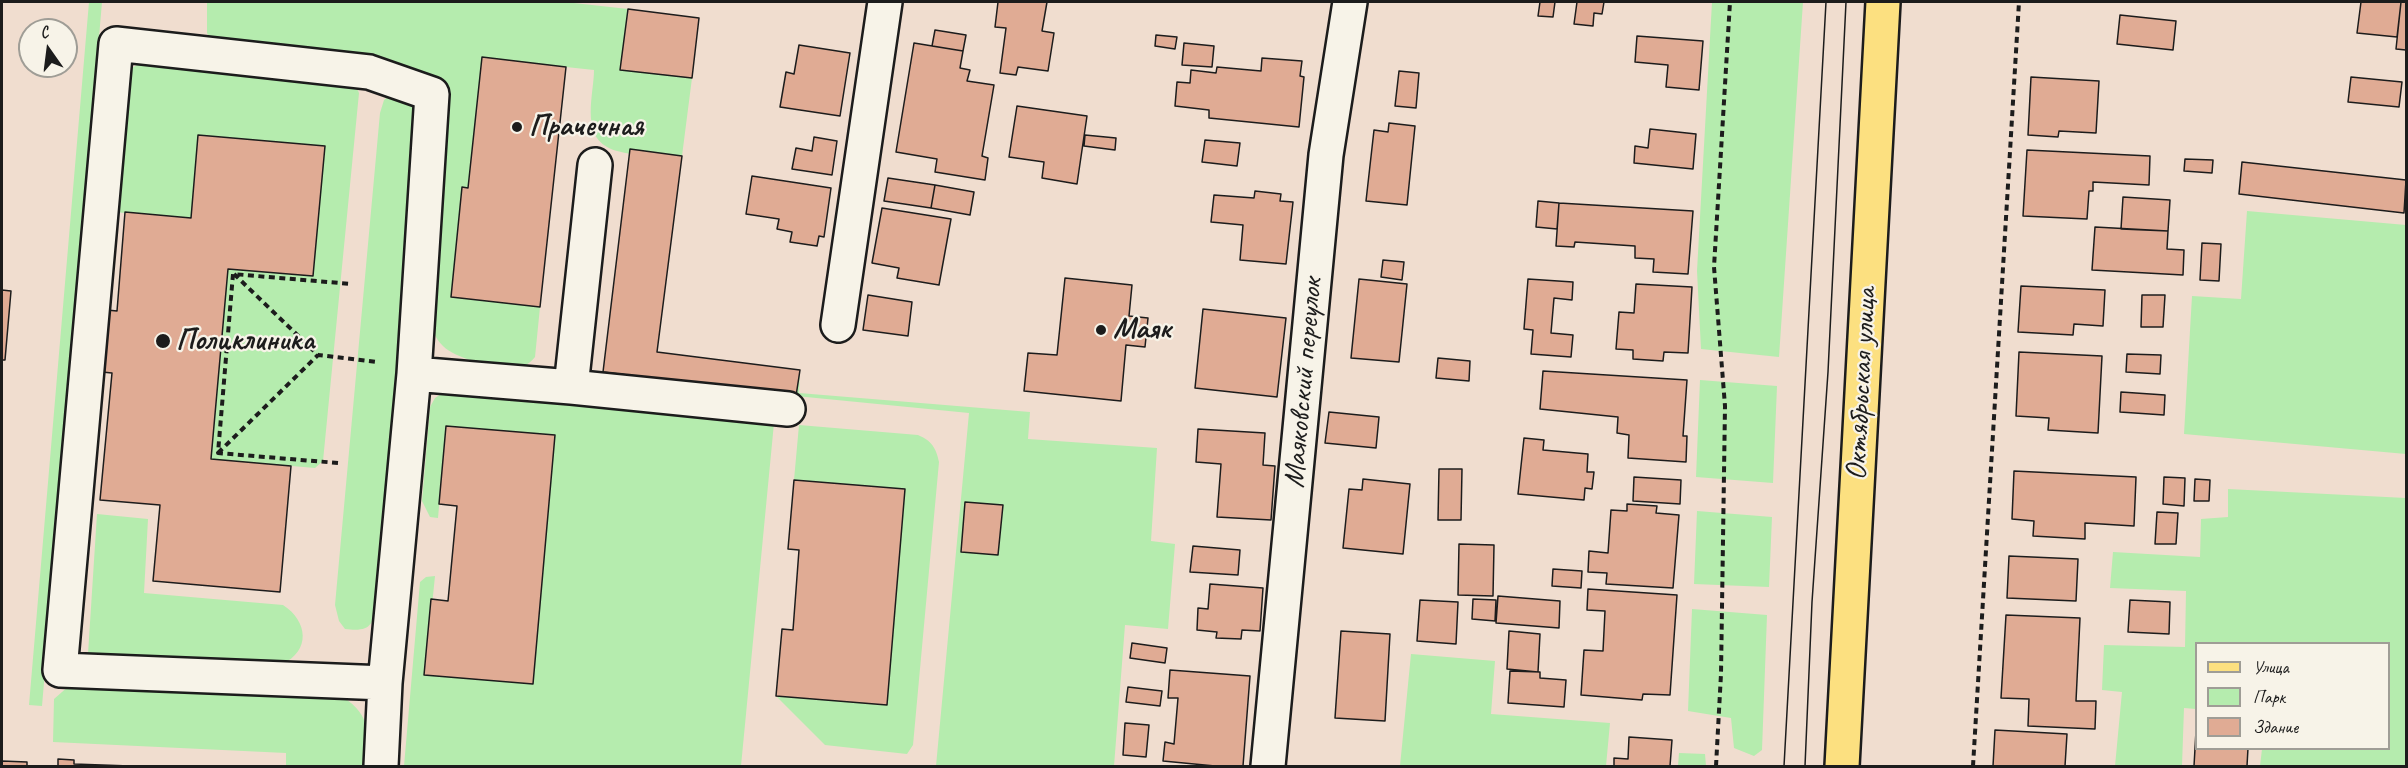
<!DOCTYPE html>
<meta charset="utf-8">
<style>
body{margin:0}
#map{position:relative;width:2408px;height:768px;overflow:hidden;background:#f0ddcf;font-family:Caveat,sans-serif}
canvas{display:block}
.frame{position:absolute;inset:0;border:3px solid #1c1c1c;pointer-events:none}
.legend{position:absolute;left:2195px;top:642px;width:195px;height:108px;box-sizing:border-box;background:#f7f3e8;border:2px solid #9f9d96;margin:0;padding:8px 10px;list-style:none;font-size:18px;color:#1c1c1c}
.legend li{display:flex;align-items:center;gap:12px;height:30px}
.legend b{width:30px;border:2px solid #9f9d96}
.north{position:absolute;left:18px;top:18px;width:60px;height:60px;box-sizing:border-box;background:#f7f3e8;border:2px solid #9f9d96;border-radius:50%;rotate:346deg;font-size:16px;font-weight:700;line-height:24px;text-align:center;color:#1c1c1c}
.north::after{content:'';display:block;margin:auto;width:21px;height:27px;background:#1c1c1c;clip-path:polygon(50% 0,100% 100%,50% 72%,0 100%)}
</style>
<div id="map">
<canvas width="2408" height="768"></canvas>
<div class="frame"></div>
<ul class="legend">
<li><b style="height:8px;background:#fce080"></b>Улица</li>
<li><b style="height:16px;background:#b5ecae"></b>Парк</li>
<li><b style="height:16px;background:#e0ab94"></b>Здание</li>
</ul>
<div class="north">С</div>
</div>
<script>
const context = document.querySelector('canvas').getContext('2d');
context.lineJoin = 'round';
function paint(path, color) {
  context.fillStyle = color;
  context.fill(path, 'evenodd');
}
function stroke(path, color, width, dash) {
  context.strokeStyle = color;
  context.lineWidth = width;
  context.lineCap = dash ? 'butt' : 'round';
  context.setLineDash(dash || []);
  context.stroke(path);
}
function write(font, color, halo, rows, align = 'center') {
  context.font = font + ' Caveat,sans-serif';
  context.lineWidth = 4.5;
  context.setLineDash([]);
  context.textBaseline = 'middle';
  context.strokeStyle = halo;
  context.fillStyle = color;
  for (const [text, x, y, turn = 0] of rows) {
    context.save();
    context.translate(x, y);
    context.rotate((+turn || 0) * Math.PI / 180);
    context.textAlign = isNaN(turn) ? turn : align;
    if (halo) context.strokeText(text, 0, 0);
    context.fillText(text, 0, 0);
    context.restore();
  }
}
const green = new Path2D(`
 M 89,2 L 102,2 L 42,706 L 29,705 Z
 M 207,2 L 565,2 L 628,9 L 621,70 L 692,78 L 682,156 L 631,149 L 630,154 C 623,152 613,151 607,147 C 581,133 594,93 594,70 L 482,58 L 468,188 L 462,188 L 451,297 L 540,307 L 535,357 C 532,361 528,364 524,366 C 505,372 457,360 443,346 C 434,338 432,327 430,316 L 448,90 L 370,62 L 211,40 L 207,33 Z
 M 1712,2 L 1803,2 L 1779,357 L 1701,349 L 1697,271 Z
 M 143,61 L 355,84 L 359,93 L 323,461 L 315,468 L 211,459 L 228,269 L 313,275 L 324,146 L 198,135 L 191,218 L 113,212 L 125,82 L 132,68 Z
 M 391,94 L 414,98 L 418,114 L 377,603 C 373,626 370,632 345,629 L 339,621 L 335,605 L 380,113 L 384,100 Z
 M 2247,211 L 2406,225 L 2406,454 L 2184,434 L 2192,296 L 2241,299 Z
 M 800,370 L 799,393 L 1030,412 L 1028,439 L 1157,448 L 1151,541 L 1175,544 L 1168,629 L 1125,625 L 1114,766 L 936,766 L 969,413 L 796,396 Z
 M 1700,380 L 1777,386 L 1773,483 L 1696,477 Z
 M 447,390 L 774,423 L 741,766 L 404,766 L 420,582 L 426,577 L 435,576 L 425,675 L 533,684 L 555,436 L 446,426 L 438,518 L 430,517 L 422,501 L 430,407 L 435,398 Z
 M 799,425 L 918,435 C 932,441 936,448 939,462 L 913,745 L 907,754 L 825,745 L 776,696 L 887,705 L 905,489 L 794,480 Z
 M 2228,489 L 2406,498 L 2406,766 L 2260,766 L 2262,749 L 2388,748 L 2388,644 L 2196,644 L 2196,709 L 2184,708 L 2182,766 L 2115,766 L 2122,692 L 2102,690 L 2104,645 L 2185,647 L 2186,591 L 2110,588 L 2113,552 L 2200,557 L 2201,519 L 2228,517 Z
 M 1697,511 L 1772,517 L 1769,587 L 1694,584 Z
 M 97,514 L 148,519 L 144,593 L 283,605 C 308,621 311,651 282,664 L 88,654 Z
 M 1692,609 L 1767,615 L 1762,750 L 1754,756 L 1734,748 L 1731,718 L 1688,711 Z
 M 1411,654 L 1495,661 L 1491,714 L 1610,723 L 1606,766 L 1400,766 Z
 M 70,685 L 337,694 C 371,712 369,731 366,766 L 286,766 L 286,753 L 53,742 L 54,699 Z
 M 1679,753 L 1705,754 L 1706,766 L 1678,766 Z`);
const building = new Path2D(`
 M 998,2 L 1047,2 L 1042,31 L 1054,33 L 1048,71 L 1018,67 L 1016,75 L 1000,73 L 1006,28 L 995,27 Z
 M 1540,2 L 1555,2 L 1553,17 L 1538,16 Z
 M 1577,2 L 1604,2 L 1602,14 L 1594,13 L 1593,26 L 1574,24 Z
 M 2361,2 L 2401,2 L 2397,37 L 2357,33 Z
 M 2401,2 L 2406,2 L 2406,50 L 2396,49 Z
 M 628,9 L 699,18 L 692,78 L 620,70 Z
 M 2120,15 L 2176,21 L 2173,50 L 2117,44 Z
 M 935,30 L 966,35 L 963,51 L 932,46 Z
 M 1156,35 L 1177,37 L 1175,49 L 1155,46 Z
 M 1637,36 L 1703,41 L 1699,90 L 1666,87 L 1668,65 L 1635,62 Z
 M 914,43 L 963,51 L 960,68 L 970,70 L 967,81 L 994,85 L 982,156 L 988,158 L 985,180 L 935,172 L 937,159 L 896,152 Z
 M 1184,43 L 1214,46 L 1212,67 L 1182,65 Z
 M 799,45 L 850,53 L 840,116 L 780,107 L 786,72 L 794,74 Z
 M 482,57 L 566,67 L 540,307 L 451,297 L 462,187 L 468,188 Z
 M 1262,58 L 1302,61 L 1300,76 L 1304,77 L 1299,127 L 1209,118 L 1209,110 L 1175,106 L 1177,82 L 1190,83 L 1191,70 L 1216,73 L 1217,67 L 1261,71 Z
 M 1399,71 L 1419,73 L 1416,108 L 1395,106 Z
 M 2031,77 L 2099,81 L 2096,133 L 2059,131 L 2058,137 L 2028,135 Z
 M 2351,77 L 2402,82 L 2399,107 L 2348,102 Z
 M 1017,106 L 1087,116 L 1077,184 L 1042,178 L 1044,162 L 1009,157 Z
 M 1389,123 L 1415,126 L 1407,205 L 1366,201 L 1374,130 L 1388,132 Z
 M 1650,129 L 1696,134 L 1693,169 L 1634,163 L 1635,146 L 1648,148 Z
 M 198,135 L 325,146 L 313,276 L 228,269 L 211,459 L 291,466 L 280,592 L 153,581 L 160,505 L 100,500 L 112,373 L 102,372 L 107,310 L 117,311 L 125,212 L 191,218 Z
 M 1085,135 L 1116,138 L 1115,150 L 1084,146 Z
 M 814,137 L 837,141 L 832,175 L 792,169 L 796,148 L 812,151 Z
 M 1205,140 L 1240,143 L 1237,166 L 1202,162 Z
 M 630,149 L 682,156 L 657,352 L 800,370 L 796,396 L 603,372 Z
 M 2027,150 L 2150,156 L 2149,185 L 2093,182 L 2093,191 L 2089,191 L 2087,219 L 2023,216 Z
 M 2185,159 L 2213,160 L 2212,173 L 2184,171 Z
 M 2242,162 L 2406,180 L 2404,213 L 2239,194 Z
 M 752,176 L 831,188 L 824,237 L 819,236 L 817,246 L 790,242 L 792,232 L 777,229 L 779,219 L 746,214 Z
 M 888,178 L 935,185 L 931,208 L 884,201 Z
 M 935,185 L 974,192 L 970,215 L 931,208 Z
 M 1255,191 L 1281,194 L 1280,201 L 1293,202 L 1286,264 L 1240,260 L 1243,225 L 1211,222 L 1214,195 L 1254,198 Z
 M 2123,197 L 2170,200 L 2168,231 L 2121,229 Z
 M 1538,201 L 1559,203 L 1557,229 L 1536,227 Z
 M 1559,203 L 1693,211 L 1688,274 L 1653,272 L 1654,259 L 1635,258 L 1635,246 L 1575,242 L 1574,247 L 1556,246 Z
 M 882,208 L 951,219 L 939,285 L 897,278 L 899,268 L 872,263 Z
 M 2095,227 L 2168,231 L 2167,249 L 2184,250 L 2183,275 L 2092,270 Z
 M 2202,243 L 2221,244 L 2219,281 L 2200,280 Z
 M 1383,260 L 1404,262 L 1402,280 L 1381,277 Z
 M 1065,278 L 1132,285 L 1129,316 L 1148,318 L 1145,347 L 1126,345 L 1121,401 L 1024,391 L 1028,353 L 1057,355 Z
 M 1359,279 L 1407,284 L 1399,362 L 1351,358 Z
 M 1528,279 L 1573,282 L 1572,300 L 1554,298 L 1551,333 L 1573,335 L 1571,357 L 1531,354 L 1533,330 L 1524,329 Z
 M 1636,284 L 1692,287 L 1688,353 L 1664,352 L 1663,361 L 1633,359 L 1633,350 L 1616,349 L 1619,312 L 1634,313 Z
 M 2021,286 L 2105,290 L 2103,326 L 2074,324 L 2073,335 L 2018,332 Z
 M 2,290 L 11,291 L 5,360 L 2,360 Z
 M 868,295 L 912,302 L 908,336 L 863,330 Z
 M 2142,295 L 2165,295 L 2163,327 L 2141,327 Z
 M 1203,309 L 1286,318 L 1277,397 L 1195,388 Z
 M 2019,352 L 2102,356 L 2098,433 L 2048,430 L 2049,418 L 2016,416 Z
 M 2127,354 L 2161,355 L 2160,374 L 2126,372 Z
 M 1438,358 L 1470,361 L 1469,381 L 1436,378 Z
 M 1543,371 L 1687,380 L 1683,436 L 1687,436 L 1686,462 L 1628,458 L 1629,435 L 1617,433 L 1618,417 L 1540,409 Z
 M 2121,392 L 2165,395 L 2164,415 L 2120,412 Z
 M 1329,412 L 1379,417 L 1376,448 L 1325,443 Z
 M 446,426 L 555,435 L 533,684 L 424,675 L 431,599 L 448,601 L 457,506 L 439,504 Z
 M 1198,429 L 1265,433 L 1263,465 L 1275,466 L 1271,520 L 1217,517 L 1221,464 L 1196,462 Z
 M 1524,438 L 1544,440 L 1543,450 L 1588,454 L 1587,472 L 1594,472 L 1592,489 L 1585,488 L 1584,500 L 1518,494 Z
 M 1439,469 L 1462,469 L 1461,520 L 1438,520 Z
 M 2014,471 L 2136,477 L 2134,526 L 2085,523 L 2085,539 L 2033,536 L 2034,521 L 2012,519 Z
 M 1634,477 L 1681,480 L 1680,504 L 1633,501 Z
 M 2164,477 L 2185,478 L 2184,506 L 2163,504 Z
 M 1363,479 L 1410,484 L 1403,554 L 1343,548 L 1349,489 L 1362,490 Z
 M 2195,479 L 2210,480 L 2209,501 L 2194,501 Z
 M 794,480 L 905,489 L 887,705 L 776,696 L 782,629 L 793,630 L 799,550 L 788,549 Z
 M 965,502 L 1003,505 L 998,555 L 961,552 Z
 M 1627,504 L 1657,506 L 1656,513 L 1679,515 L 1673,588 L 1606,584 L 1607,573 L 1588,572 L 1589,551 L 1608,553 L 1611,510 L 1627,511 Z
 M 2157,512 L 2178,513 L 2176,544 L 2155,544 Z
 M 1459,544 L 1494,545 L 1493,596 L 1458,595 Z
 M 1193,546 L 1240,550 L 1238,575 L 1190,572 Z
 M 2009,556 L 2078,559 L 2076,601 L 2007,598 Z
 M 1553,569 L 1582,571 L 1581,588 L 1552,586 Z
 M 1210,584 L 1263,588 L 1260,631 L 1242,630 L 1241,639 L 1216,638 L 1217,632 L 1197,630 L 1198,608 L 1208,609 Z
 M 1588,589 L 1677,595 L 1670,695 L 1643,694 L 1642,700 L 1581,695 L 1584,650 L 1603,651 L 1605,611 L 1587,610 Z
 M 1498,596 L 1560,601 L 1559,628 L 1496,623 Z
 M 1473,599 L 1496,600 L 1495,621 L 1472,619 Z
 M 1420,600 L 1458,602 L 1456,644 L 1417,641 Z
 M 2130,600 L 2170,602 L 2169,634 L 2128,632 Z
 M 2006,615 L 2080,618 L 2076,701 L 2096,701 L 2095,729 L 2028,726 L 2029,699 L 2001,698 Z
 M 1341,631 L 1390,634 L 1385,721 L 1335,718 Z
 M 1509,631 L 1540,634 L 1538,672 L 1507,669 Z
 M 1132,643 L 1167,648 L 1165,663 L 1130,658 Z
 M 1170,670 L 1250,676 L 1243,766 L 1215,766 L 1163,761 L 1165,742 L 1174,744 L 1178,698 L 1168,698 Z
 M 1510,671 L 1540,672 L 1540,678 L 1566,680 L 1564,707 L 1508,703 Z
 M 1128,687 L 1162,691 L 1160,706 L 1126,702 Z
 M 1125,723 L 1149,725 L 1146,757 L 1123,755 Z
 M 1995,730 L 2067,734 L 2065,766 L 1993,766 Z
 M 2196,731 L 2196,748 L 2248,748 L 2247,766 L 2194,766 Z
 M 1629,737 L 1672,740 L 1670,766 L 1614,766 L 1614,758 L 1628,759 Z
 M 58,759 L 74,760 L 74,764 L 130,766 L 58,766 Z
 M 2,761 L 27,762 L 27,766 L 2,766 Z`);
const path = new Path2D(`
 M 234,274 L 318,355 L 377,362
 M 218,453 L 318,355
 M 338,463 L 218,453 L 233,274 L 352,284
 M 1716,766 L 1721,674 L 1725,406 L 1714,267 L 1730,2
 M 1973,766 L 2019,2`);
const minor = new Path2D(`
 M 838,325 L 885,2
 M 414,374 L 571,387 L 788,409
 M 571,387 L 595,165
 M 381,766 L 385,683 L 414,374 L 432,94 L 369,72 L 116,44 L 60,670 L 385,683
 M 1268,766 L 1326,155 L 1350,2`);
const major = new Path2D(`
 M 1842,766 L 1883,2`);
const tram = new Path2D(`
 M 1784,766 L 1826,2
 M 1805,766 L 1812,602 L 1828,372 L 1846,2`);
const markers = [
 [517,127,6,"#1c1c1c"],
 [1101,330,6,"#1c1c1c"],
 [163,341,8,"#1c1c1c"]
];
const poiNames = [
 ["Прачечная",529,127],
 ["Маяк",1113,330],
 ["Поликлиника",176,341]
];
const streetNames = [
 ["Маяковский переулок",1304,383,-85],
 ["Октябрьская улица",1862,384,-87]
];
paint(green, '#b5ecae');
paint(building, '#e0ab94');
stroke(building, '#1c1c1c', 1.5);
stroke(minor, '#1c1c1c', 38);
stroke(major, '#1c1c1c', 38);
stroke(path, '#1c1c1c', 4, [6, 4.5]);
stroke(minor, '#f7f3e8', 33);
stroke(major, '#fce080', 33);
stroke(tram, '#1c1c1c', 1.5);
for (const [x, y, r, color] of markers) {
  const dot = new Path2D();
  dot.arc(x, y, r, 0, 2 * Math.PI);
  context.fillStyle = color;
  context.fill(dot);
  stroke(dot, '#f7f3e8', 2);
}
write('bold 30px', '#1c1c1c', '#f7f3e8', poiNames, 'left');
write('30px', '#1c1c1c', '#f7f3e8', streetNames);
</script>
